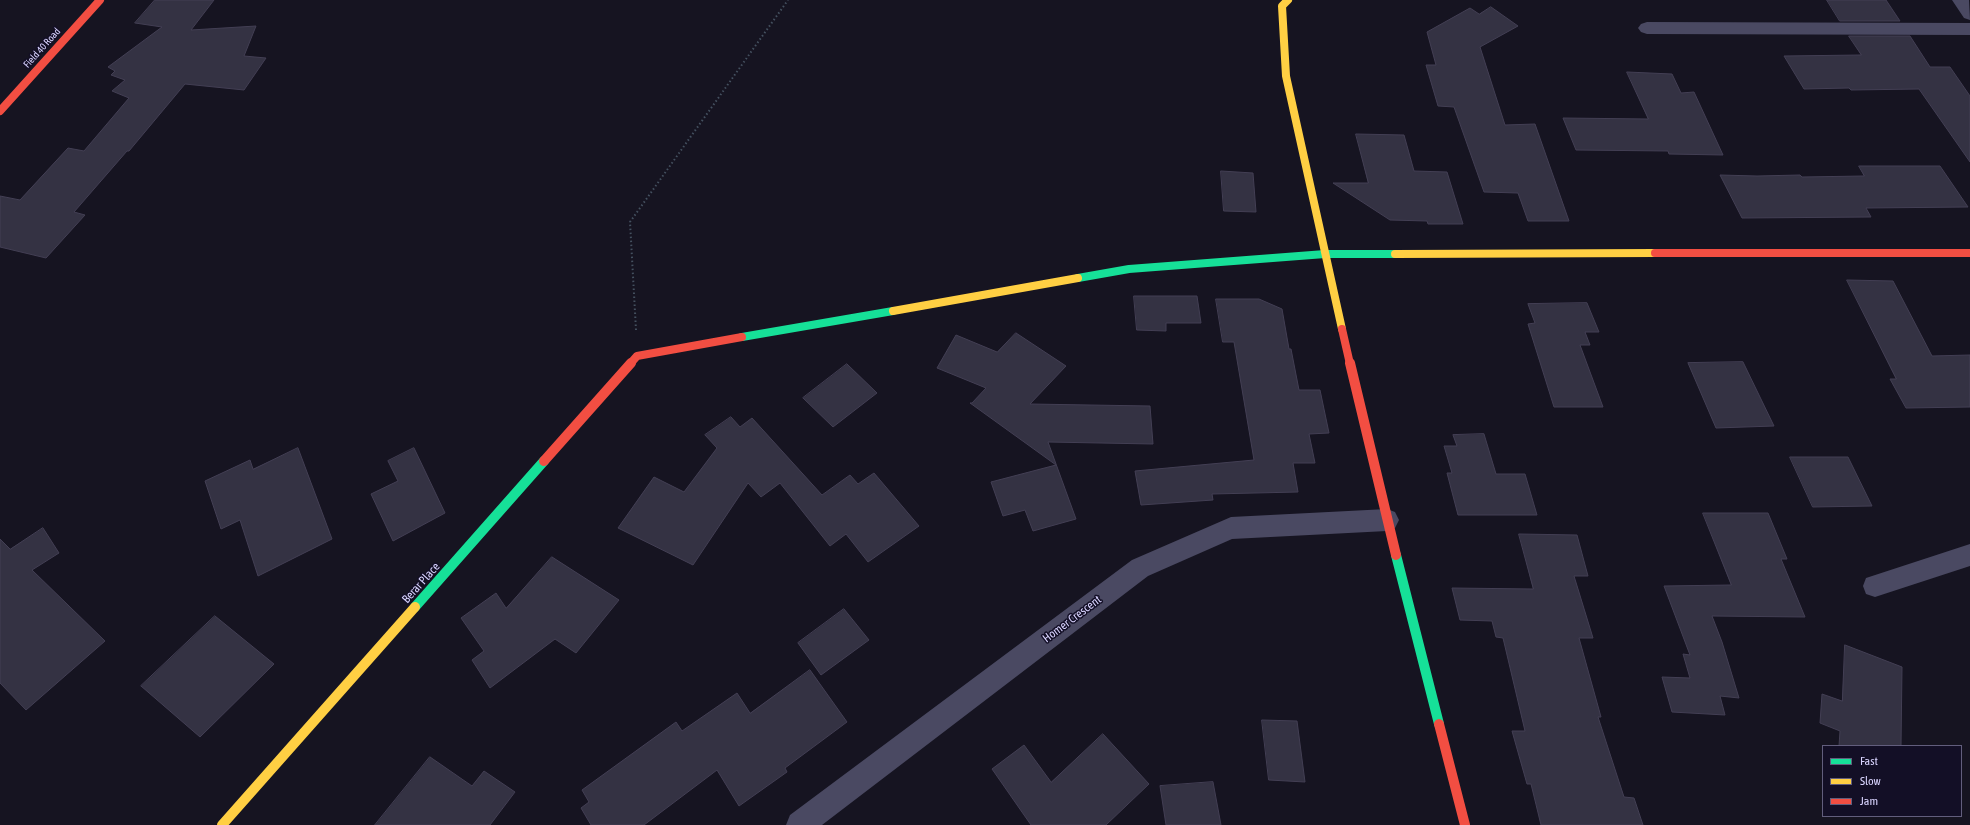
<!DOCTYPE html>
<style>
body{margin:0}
#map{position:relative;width:1970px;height:825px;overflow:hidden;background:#161421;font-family:"Asap Condensed",sans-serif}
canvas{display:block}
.legend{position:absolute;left:1822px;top:745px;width:140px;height:72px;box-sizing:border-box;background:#130f26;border:1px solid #625e7d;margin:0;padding:5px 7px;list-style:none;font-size:12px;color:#d9d4ff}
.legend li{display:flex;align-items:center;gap:8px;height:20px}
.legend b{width:20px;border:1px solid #625e7d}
</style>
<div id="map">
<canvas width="1970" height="825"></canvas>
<ul class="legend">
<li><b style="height:5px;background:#16e098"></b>Fast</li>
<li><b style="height:5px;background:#ffcf43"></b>Slow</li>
<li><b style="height:5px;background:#f24e42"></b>Jam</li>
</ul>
</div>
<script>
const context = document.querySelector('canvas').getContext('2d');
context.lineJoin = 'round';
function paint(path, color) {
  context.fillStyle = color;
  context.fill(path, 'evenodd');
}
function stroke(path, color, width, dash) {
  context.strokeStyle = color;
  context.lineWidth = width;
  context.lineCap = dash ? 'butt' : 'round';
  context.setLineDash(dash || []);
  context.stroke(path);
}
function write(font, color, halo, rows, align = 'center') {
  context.font = font + ' "Asap Condensed",sans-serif';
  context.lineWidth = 3;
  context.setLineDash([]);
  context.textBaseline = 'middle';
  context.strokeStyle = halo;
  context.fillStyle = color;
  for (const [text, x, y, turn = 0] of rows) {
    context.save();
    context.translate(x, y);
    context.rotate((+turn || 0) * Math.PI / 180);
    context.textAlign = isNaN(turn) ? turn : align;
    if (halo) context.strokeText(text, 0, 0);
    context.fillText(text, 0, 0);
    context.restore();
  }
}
const building = new Path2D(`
 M 155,0 L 214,0 L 191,30 L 256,26 L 244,56 L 266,58 L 244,90 L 185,84 L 129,151 L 127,151 L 74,212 L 85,215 L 46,258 L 0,247 L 0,196 L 20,200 L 68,148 L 84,151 L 129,98 L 112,91 L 125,80 L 111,75 L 115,71 L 108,67 L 162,27 L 135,23 Z
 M 1827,0 L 1886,0 L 1900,21 L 1840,21 Z
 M 1491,7 L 1518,26 L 1480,47 L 1505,125 L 1535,124 L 1569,221 L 1528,221 L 1518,193 L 1484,192 L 1454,107 L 1438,106 L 1426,65 L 1436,65 L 1427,32 L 1470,8 L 1479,14 Z
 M 1849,36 L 1910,36 L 1930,67 L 1950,67 L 1970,96 L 1970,162 L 1919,89 L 1851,90 L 1849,88 L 1804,89 L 1784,56 L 1861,55 Z
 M 1627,72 L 1672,74 L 1681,93 L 1694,92 L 1723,155 L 1669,154 L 1668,151 L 1576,150 L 1563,118 L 1648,119 Z
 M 1356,134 L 1404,135 L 1414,171 L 1447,172 L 1463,224 L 1428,224 L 1427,221 L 1390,220 L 1333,183 L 1368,183 Z
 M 1859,166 L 1940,166 L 1968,207 L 1866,208 L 1871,217 L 1742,218 L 1720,175 L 1757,176 L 1800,175 L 1802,177 L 1864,176 Z
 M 1221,171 L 1253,173 L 1256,212 L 1224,211 Z
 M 1847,280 L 1893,281 L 1932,356 L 1970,355 L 1970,407 L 1906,408 L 1890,379 L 1896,379 Z
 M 1134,296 L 1197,296 L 1201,323 L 1166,323 L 1166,331 L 1137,330 Z
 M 1216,299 L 1259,299 L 1282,309 L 1289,349 L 1291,349 L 1299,390 L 1320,390 L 1329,433 L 1309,434 L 1315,463 L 1293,463 L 1298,492 L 1212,494 L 1213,500 L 1141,505 L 1135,471 L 1254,460 L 1234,342 L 1223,342 Z
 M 1587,303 L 1599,332 L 1585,332 L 1590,345 L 1580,345 L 1603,407 L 1554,407 L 1528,324 L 1535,323 L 1528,304 Z
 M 1016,333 L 1066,366 L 1030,404 L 1150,406 L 1153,444 L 1048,442 L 1076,519 L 1033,531 L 1025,510 L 1003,516 L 991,482 L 1056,465 L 970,403 L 972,403 L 986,388 L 937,368 L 956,335 L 997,352 Z
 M 1743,362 L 1774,426 L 1716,428 L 1688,363 Z
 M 847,364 L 877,393 L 833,427 L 803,398 Z
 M 731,417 L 740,427 L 752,418 L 822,495 L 850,475 L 858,484 L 874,473 L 919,526 L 868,562 L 846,534 L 830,546 L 780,483 L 761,497 L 748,483 L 693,565 L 618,528 L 654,477 L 684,492 L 717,448 L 705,435 Z
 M 1484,434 L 1496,474 L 1525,474 L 1537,515 L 1458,515 L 1447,473 L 1452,473 L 1444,446 L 1457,446 L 1453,435 Z
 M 298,448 L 332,539 L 258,576 L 240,520 L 221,529 L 205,481 L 250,460 L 253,469 Z
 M 414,448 L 445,513 L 393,541 L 371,494 L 398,481 L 388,461 Z
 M 1790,457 L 1848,457 L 1872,506 L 1813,507 Z
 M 1703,513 L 1768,513 L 1787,559 L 1781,559 L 1805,617 L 1712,616 L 1722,642 L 1739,698 L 1720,696 L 1725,715 L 1672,712 L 1662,677 L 1690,678 L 1683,654 L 1690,655 L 1664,586 L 1731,585 Z
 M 43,528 L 59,553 L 32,570 L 105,641 L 26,710 L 0,683 L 0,539 L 10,549 Z
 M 1519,534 L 1577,535 L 1588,576 L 1574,576 L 1593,638 L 1579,638 L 1601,717 L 1598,717 L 1624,797 L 1634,798 L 1643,825 L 1541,825 L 1531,784 L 1527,784 L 1512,731 L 1525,731 L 1503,638 L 1496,637 L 1492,621 L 1460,620 L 1452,588 L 1533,589 Z
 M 552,557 L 619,600 L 576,653 L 555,639 L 490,688 L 472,660 L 484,651 L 461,618 L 496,593 L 506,608 Z
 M 844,609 L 869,640 L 821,675 L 798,643 Z
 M 215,616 L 274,664 L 200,737 L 141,686 Z
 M 1845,645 L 1902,667 L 1901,746 L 1839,746 L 1840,731 L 1820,723 L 1822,694 L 1842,701 Z
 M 810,670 L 847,722 L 785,768 L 787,772 L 739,806 L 717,770 L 644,825 L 591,825 L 581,808 L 589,802 L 582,790 L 676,722 L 682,731 L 737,693 L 750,713 Z
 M 1262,720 L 1297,721 L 1305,782 L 1269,780 Z
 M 1103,734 L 1149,784 L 1106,825 L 1031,825 L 992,769 L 1024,745 L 1051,782 Z
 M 430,757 L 472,786 L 484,771 L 515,792 L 490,825 L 375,825 Z
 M 1213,782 L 1221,825 L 1166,825 L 1160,786 Z`);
const path = new Path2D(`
 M 636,330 L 630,222 L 788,0`);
const street = new Path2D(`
 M 1952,0 L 1969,0 L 1970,20 L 1964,18 Z
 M 1647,22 L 1970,23 L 1970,35 L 1647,34 L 1641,32 L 1638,28 L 1641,24 Z
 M 1387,509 L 1395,512 L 1399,520 L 1395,528 L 1387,531 L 1232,539 L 1148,576 L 822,825 L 786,825 L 790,815 L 1132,560 L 1231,517 Z
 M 1970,544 L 1970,566 L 1875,597 L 1866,594 L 1863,586 L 1866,578 Z`);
const fastFar1 = new Path2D(`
 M 1078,278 L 1129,269 L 1325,254 L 1395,254
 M 742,337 L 893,311`);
const fast = new Path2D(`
 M 1396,555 L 1439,724
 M 415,607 L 544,461`);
const slowFar1 = new Path2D(`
 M 1288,0 L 1282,6 L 1286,76 L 1342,329
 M 1395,254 L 1655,253
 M 893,311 L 1078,278`);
const slow = new Path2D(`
 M 222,825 L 415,607`);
const jamFar1 = new Path2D(`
 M 0,111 L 100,0
 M 1655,253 L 1970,253
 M 1342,329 L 1350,364
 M 630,364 L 637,356 L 742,337`);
const jam = new Path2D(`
 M 1350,363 L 1396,555
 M 544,461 L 631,363
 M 1439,724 L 1465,825`);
const farStreetnames = [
 ["Field 40 Road",42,48,-48]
];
const streetNames = [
 ["Berar Place",421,583,-48],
 ["Homer Crescent",1072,619,-37]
];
paint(building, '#343243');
stroke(building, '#433f54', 1);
stroke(path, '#44505f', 2, [1.5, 2.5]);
paint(street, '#4a4962');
stroke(fastFar1, '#16e098', 8);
stroke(fast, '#16e098', 10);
stroke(slowFar1, '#ffcf43', 8);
stroke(slow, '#ffcf43', 10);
stroke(jamFar1, '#f24e42', 8);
stroke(jam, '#f24e42', 10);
write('10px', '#d9d4ff', '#130f26', farStreetnames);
write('12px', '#d9d4ff', '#130f26', streetNames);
</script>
